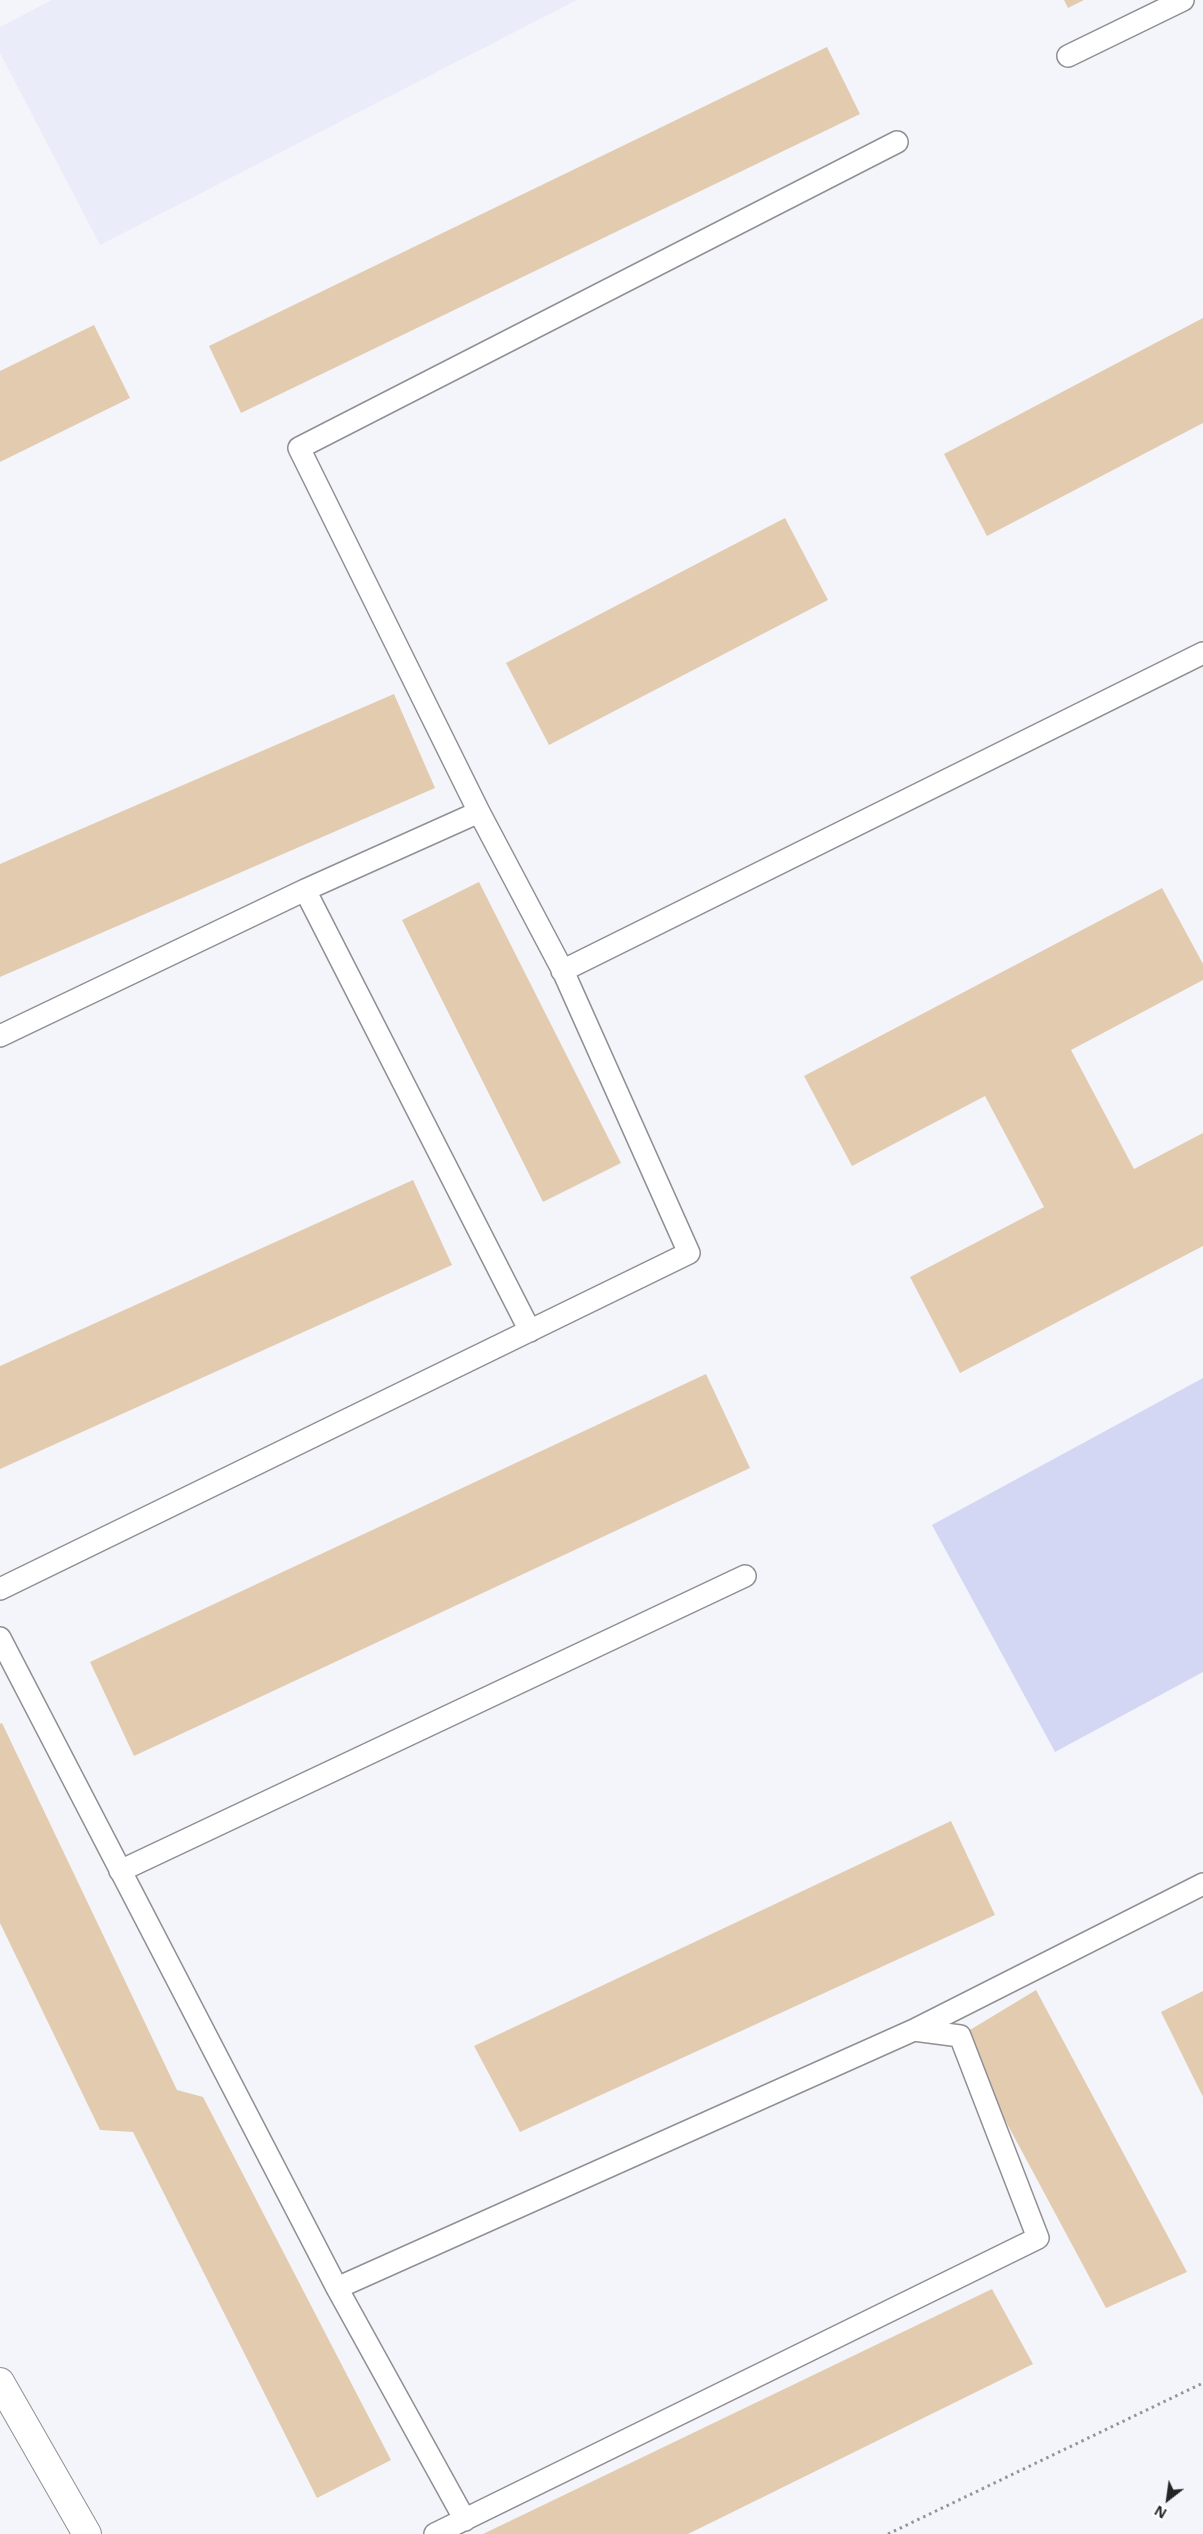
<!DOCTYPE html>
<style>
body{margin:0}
#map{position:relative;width:1203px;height:2534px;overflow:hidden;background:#f4f5fa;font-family:"Noto Sans",sans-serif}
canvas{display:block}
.north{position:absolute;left:1143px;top:2474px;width:50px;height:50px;-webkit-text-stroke:4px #fff;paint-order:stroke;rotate:210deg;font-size:14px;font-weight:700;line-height:20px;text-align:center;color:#242426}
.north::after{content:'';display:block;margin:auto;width:18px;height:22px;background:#242426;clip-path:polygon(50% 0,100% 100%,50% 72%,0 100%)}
</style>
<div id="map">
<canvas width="1203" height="2534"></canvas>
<div class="north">N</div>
</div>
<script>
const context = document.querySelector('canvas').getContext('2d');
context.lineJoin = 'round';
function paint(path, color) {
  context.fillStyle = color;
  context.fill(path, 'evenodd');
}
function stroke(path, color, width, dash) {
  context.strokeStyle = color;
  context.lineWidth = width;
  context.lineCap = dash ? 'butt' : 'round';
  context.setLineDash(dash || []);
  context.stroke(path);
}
const built = new Path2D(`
 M 52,0 L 577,0 L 100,245 L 0,53 L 0,27 Z`);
const green = new Path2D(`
 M 1203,1378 L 1203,1672 L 1055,1752 L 932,1525 Z`);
const building = new Path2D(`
 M 1064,0 L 1084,0 L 1068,8 Z
 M 827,47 L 860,114 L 241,413 L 209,346 Z
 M 1203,318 L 1203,423 L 987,536 L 944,454 Z
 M 94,325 L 130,398 L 0,462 L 0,371 Z
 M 785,518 L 828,600 L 549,745 L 506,663 Z
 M 394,694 L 435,788 L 0,977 L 0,864 Z
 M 479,882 L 621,1163 L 543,1202 L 402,920 Z
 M 1162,888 L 1203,964 L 1203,980 L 1071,1050 L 1134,1169 L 1203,1133 L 1203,1246 L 960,1373 L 910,1277 L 1044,1207 L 985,1096 L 852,1166 L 804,1076 Z
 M 413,1180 L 452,1265 L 0,1469 L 0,1366 Z
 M 706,1374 L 750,1468 L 134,1756 L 90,1662 Z
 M 2,1723 L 177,2090 L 203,2097 L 391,2460 L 317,2498 L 133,2132 L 100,2130 L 0,1923 L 0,1724 Z
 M 951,1821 L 995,1915 L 520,2132 L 474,2046 Z
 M 1036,1990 L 1187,2272 L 1106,2308 L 960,2036 Z
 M 1203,1991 L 1203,2097 L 1161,2012 Z
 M 992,2289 L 1033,2364 L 688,2534 L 483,2534 Z`);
const path = new Path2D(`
 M 888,2534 L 1203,2383`);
const lane = new Path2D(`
 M 1068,56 L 1183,0
 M 305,890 L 479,812
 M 562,971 L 1203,653
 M 0,1036 L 305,890 L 530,1331
 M 0,1589 L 689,1253 L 563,971 L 479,812 L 299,448 L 897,142
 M 0,1638 L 337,2288 L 465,2520
 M 120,1871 L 745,1576
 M 337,2288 L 914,2030
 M 435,2534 L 1038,2238 L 960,2036 L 914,2030 L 1203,1884`);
const secondary = new Path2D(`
 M 0,2382 L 87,2534`);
paint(built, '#eaecf9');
paint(green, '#d3d7f3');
paint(building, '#e3cbb0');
stroke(lane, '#8f8f94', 24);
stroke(secondary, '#8f8f94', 30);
stroke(path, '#939497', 3, [2.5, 4]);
stroke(lane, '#fff', 21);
stroke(secondary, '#fff', 28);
</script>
